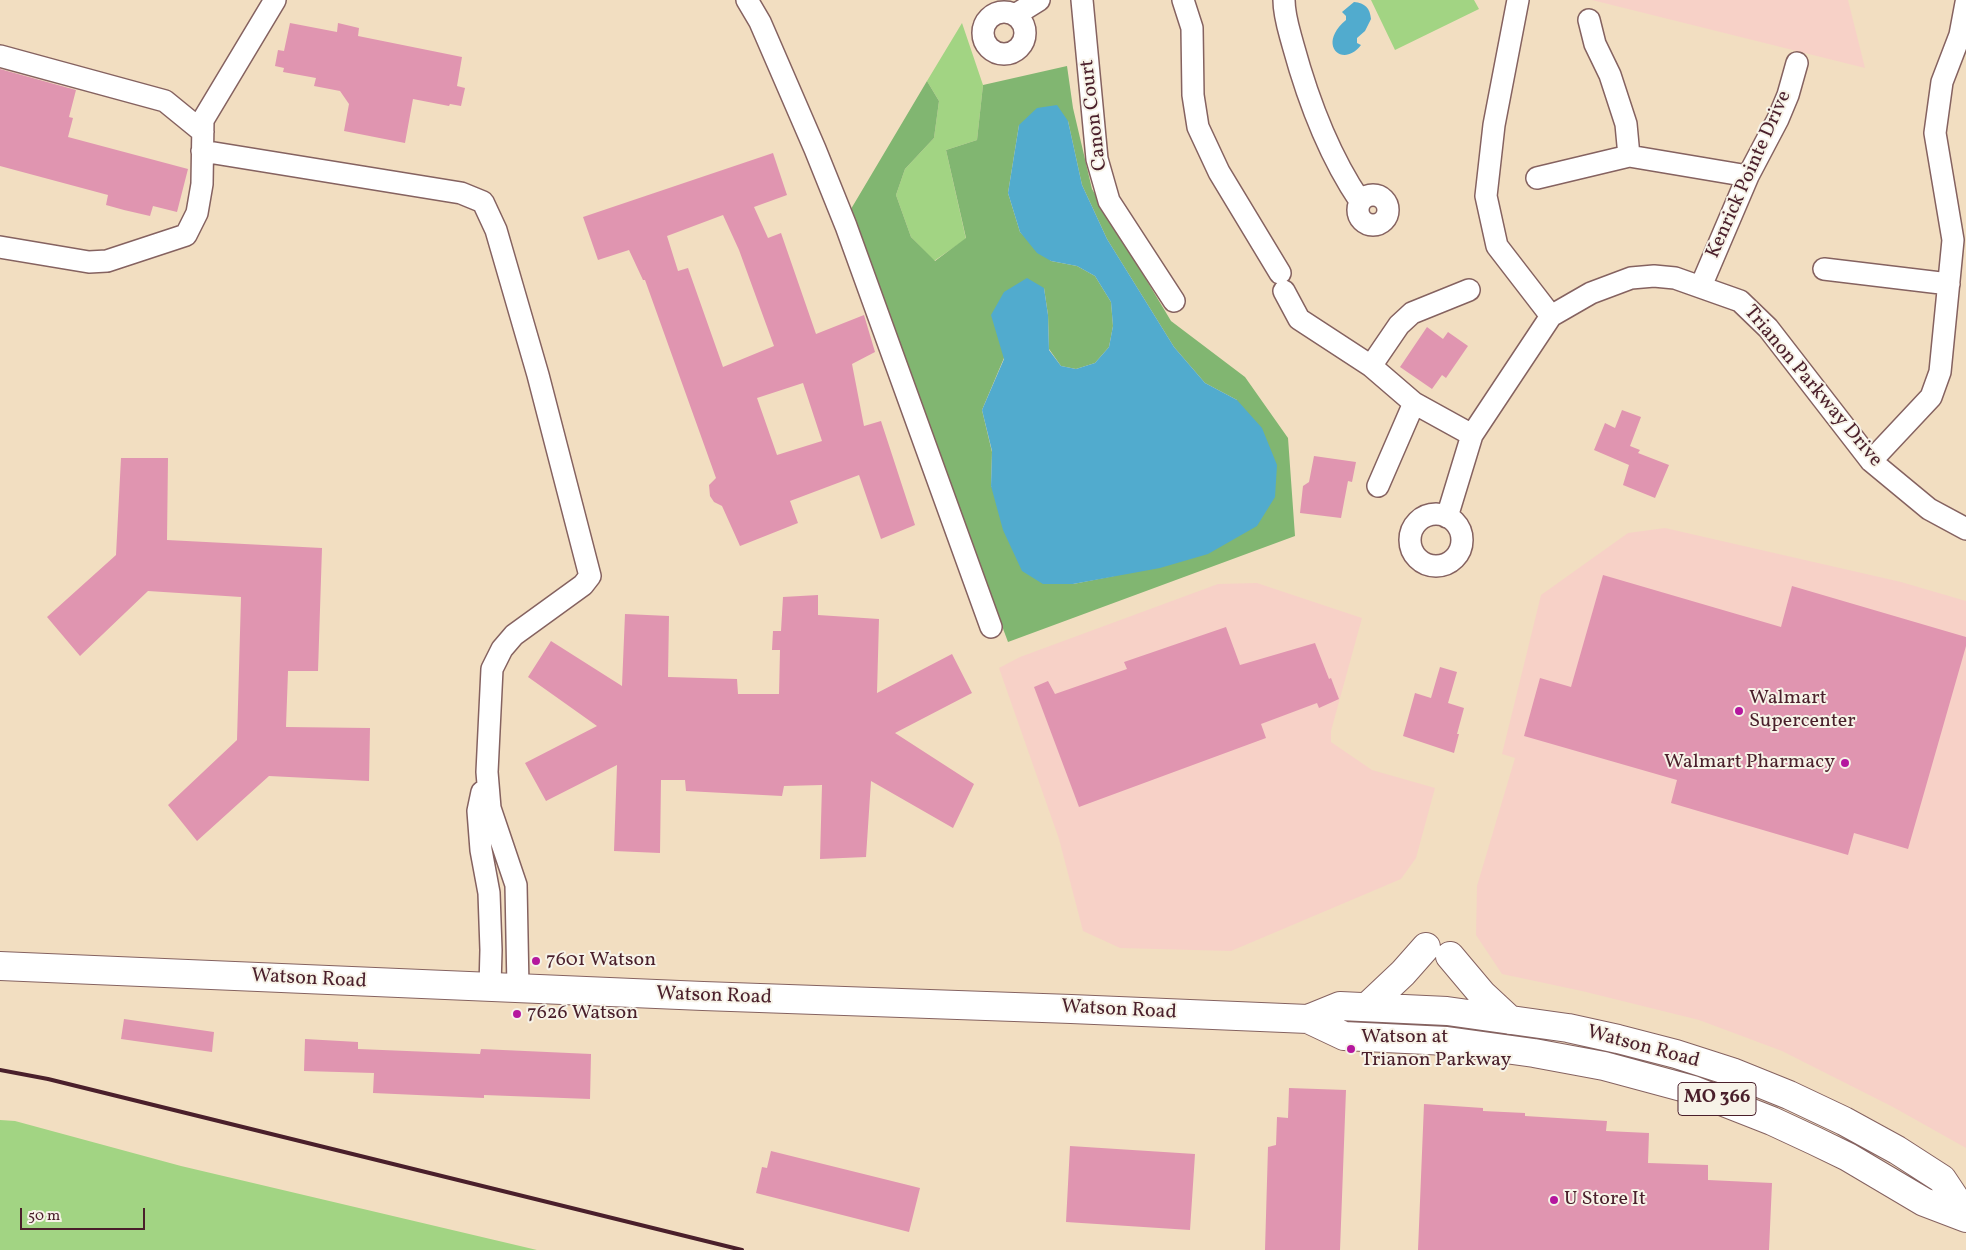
<!DOCTYPE html>
<style>
body{margin:0}
#map{position:relative;width:1966px;height:1250px;overflow:hidden;background:#f2dec1;font-family:Vollkorn,serif}
canvas{display:block}
.scale{position:absolute;left:20px;top:1208px;width:125px;height:22px;box-sizing:border-box;border:2px solid #4a1f2b;border-top:0;padding-left:6px;font-size:15px;line-height:18px;white-space:nowrap;color:#4a1f2b;-webkit-text-stroke:4px #f7f3e8;paint-order:stroke}
</style>
<div id="map">
<canvas width="1966" height="1250"></canvas>
<div class="scale">50 m</div>
</div>
<script>
const context = document.querySelector('canvas').getContext('2d');
context.lineJoin = 'round';
function paint(path, color) {
  context.fillStyle = color;
  context.fill(path, 'evenodd');
}
function stroke(path, color, width, dash) {
  context.strokeStyle = color;
  context.lineWidth = width;
  context.lineCap = dash ? 'butt' : 'round';
  context.setLineDash(dash || []);
  context.stroke(path);
}
function write(font, color, halo, rows, align = 'center') {
  context.font = font + ' Vollkorn,serif';
  context.lineWidth = 4;
  context.setLineDash([]);
  context.textBaseline = 'middle';
  context.strokeStyle = halo;
  context.fillStyle = color;
  for (const [text, x, y, turn = 0] of rows) {
    context.save();
    context.translate(x, y);
    context.rotate((+turn || 0) * Math.PI / 180);
    context.textAlign = isNaN(turn) ? turn : align;
    if (halo) context.strokeText(text, 0, 0);
    context.fillText(text, 0, 0);
    context.restore();
  }
}
const built = new Path2D(`
 M 1592,0 L 1848,0 L 1865,68 Z
 M 1665,528 L 1901,582 L 1966,601 L 1966,1148 L 1893,1107 L 1782,1051 L 1699,1020 L 1582,991 L 1502,974 L 1476,935 L 1477,886 L 1515,758 L 1502,754 L 1541,595 L 1628,533 Z
 M 1257,583 L 1362,618 L 1331,731 L 1331,742 L 1372,770 L 1435,788 L 1416,858 L 1401,879 L 1231,951 L 1120,948 L 1083,931 L 1059,839 L 999,668 L 1020,657 L 1218,584 Z`);
const green = new Path2D(`
 M 1371,0 L 1474,0 L 1479,9 L 1395,50 Z
 M 962,23 L 983,85 L 977,140 L 946,150 L 966,239 L 934,261 L 911,237 L 896,195 L 905,169 L 934,138 L 939,101 L 927,81 Z
 M 0,1120 L 15,1121 L 181,1166 L 537,1250 L 0,1250 Z`);
const forest = new Path2D(`
 M 1067,66 L 1073,108 L 1092,189 L 1171,321 L 1245,377 L 1288,438 L 1295,536 L 1008,642 L 848,214 L 927,81 L 939,101 L 934,138 L 905,169 L 896,195 L 911,237 L 935,261 L 966,238 L 946,150 L 977,140 L 983,85 ZM 1068,121 L 1082,185 L 1107,239 L 1174,347 L 1205,383 L 1237,400 L 1114,576 L 1073,584 L 991,486 L 992,452 L 982,410 L 1004,358 L 1044,288 L 1048,315 L 1049,349 L 1061,366 L 1076,369 L 1095,363 L 1109,347 L 1113,326 L 1111,302 L 1095,276 L 1077,266 L 1051,261 L 1020,232 L 1008,193 L 1019,125 Z`);
const water = new Path2D(`
 M 1354,2 C 1365,3 1370,8 1371,19 L 1365,31 L 1357,38 L 1357,43 L 1361,45 C 1343,69 1316,45 1346,20 L 1346,16 L 1342,12 Z
 M 1057,105 L 1068,121 L 1082,185 L 1107,239 L 1174,347 L 1205,383 L 1237,400 L 1262,428 L 1277,465 L 1275,497 L 1257,526 L 1208,554 L 1160,568 L 1073,584 L 1043,584 L 1022,571 L 1003,530 L 991,486 L 992,451 L 982,410 L 1004,359 L 991,315 L 1004,292 L 1027,278 L 1044,288 L 1048,315 L 1049,350 L 1061,366 L 1076,369 L 1095,363 L 1109,347 L 1113,326 L 1111,302 L 1095,276 L 1077,266 L 1051,261 L 1037,253 L 1020,232 L 1008,193 L 1019,125 L 1037,108 Z`);
const building = new Path2D(`
 M 290,23 L 337,32 L 338,23 L 359,28 L 358,36 L 462,57 L 457,86 L 465,88 L 461,106 L 450,104 L 449,106 L 413,99 L 405,143 L 344,131 L 349,104 L 340,91 L 314,86 L 316,78 L 283,72 L 284,68 L 275,66 L 278,50 L 284,51 Z
 M 0,69 L 76,90 L 69,117 L 73,118 L 68,137 L 188,169 L 177,212 L 153,206 L 150,216 L 124,210 L 106,205 L 108,195 L 0,166 Z
 M 773,153 L 787,195 L 754,207 L 768,238 L 781,233 L 816,334 L 864,315 L 875,352 L 852,364 L 864,426 L 881,421 L 915,525 L 881,539 L 859,475 L 790,501 L 798,523 L 740,546 L 722,506 L 714,502 L 710,496 L 709,485 L 716,478 L 645,280 L 643,280 L 629,250 L 598,260 L 583,217 ZM 723,215 L 739,250 L 774,346 L 723,367 L 688,268 L 678,271 L 667,236 ZM 803,383 L 822,441 L 777,455 L 757,398 Z
 M 1427,327 L 1443,339 L 1448,332 L 1468,346 L 1446,378 L 1442,375 L 1432,389 L 1400,367 Z
 M 1622,410 L 1641,417 L 1630,446 L 1640,450 L 1638,453 L 1669,465 L 1655,498 L 1623,485 L 1629,465 L 1594,450 L 1605,423 L 1615,428 Z
 M 1314,456 L 1356,462 L 1352,482 L 1348,481 L 1341,518 L 1300,513 L 1303,486 L 1309,482 Z
 M 121,458 L 168,458 L 167,540 L 322,548 L 318,671 L 288,671 L 286,727 L 370,728 L 369,781 L 269,776 L 197,841 L 168,805 L 237,740 L 241,597 L 148,591 L 80,656 L 47,617 L 116,555 Z
 M 1603,575 L 1781,627 L 1792,586 L 1966,637 L 1966,646 L 1908,849 L 1854,833 L 1848,855 L 1671,803 L 1677,780 L 1524,736 L 1540,678 L 1571,687 Z
 M 818,595 L 818,615 L 879,619 L 877,693 L 952,654 L 972,693 L 895,733 L 974,784 L 953,828 L 871,781 L 866,857 L 820,859 L 822,785 L 784,786 L 782,796 L 686,791 L 685,780 L 661,780 L 660,853 L 614,851 L 617,765 L 546,801 L 525,763 L 597,726 L 528,677 L 551,641 L 622,686 L 625,614 L 669,616 L 668,677 L 737,679 L 738,694 L 779,694 L 780,650 L 772,650 L 773,631 L 781,631 L 783,597 Z
 M 1226,627 L 1240,665 L 1315,643 L 1329,679 L 1331,678 L 1339,699 L 1319,708 L 1317,703 L 1261,724 L 1266,738 L 1079,807 L 1034,687 L 1048,681 L 1055,694 L 1127,669 L 1124,662 Z
 M 1440,667 L 1457,672 L 1448,703 L 1464,708 L 1457,734 L 1459,734 L 1454,753 L 1403,736 L 1415,693 L 1431,698 Z
 M 124,1019 L 214,1032 L 212,1052 L 121,1039 Z
 M 305,1039 L 358,1042 L 358,1049 L 480,1054 L 481,1049 L 591,1054 L 590,1099 L 484,1095 L 484,1098 L 373,1093 L 374,1073 L 304,1071 Z
 M 1289,1088 L 1346,1090 L 1340,1250 L 1265,1250 L 1268,1147 L 1276,1145 L 1277,1117 L 1288,1118 Z
 M 1424,1104 L 1483,1108 L 1483,1111 L 1525,1113 L 1525,1116 L 1607,1121 L 1606,1131 L 1649,1133 L 1648,1163 L 1708,1165 L 1708,1180 L 1772,1183 L 1769,1250 L 1418,1250 Z
 M 1070,1146 L 1195,1154 L 1190,1230 L 1066,1222 Z
 M 771,1151 L 920,1188 L 909,1232 L 756,1193 L 762,1167 L 767,1168 Z`);
const minor = new Path2D(`
 M 747,0 L 760,22 L 815,149 L 846,226 L 991,627
 M 1082,0 L 1097,159 L 1109,201 L 1174,301
 M 1183,0 L 1192,28 L 1193,95 L 1198,127 L 1219,172 L 1280,273
 M 1284,0 C 1284,16 1289,30 1293,45 C 1308,100 1328,154 1360,201
 M 1518,0 L 1494,125 L 1486,196 L 1497,246 L 1551,316
 M983 33a21 21 0 1 1 42 0a21 21 0 1 1-42 0Z
 M 1015,15 L 1039,0
 M 1589,20 L 1595,44 L 1610,75 L 1626,124 L 1629,156
 M 0,56 L 165,101 L 203,132
 M 202,151 L 461,193 L 483,202 L 496,230 L 538,375 L 590,576 L 583,585 L 514,635 L 502,649 L 492,669 L 487,772 L 490,808 L 516,885 L 518,988
 M 1537,178 L 1629,156 L 1748,176
 M1358 210a15 15 0 1 1 30 0a15 15 0 1 1-30 0Z
 M 0,247 L 89,262 L 107,261 L 186,235 L 197,213 L 202,184 L 203,120 L 275,0
 M 1824,269 L 1949,284
 M 1701,286 L 1748,176 L 1778,119 L 1788,95 L 1797,63
 M 1284,291 L 1299,319 L 1371,366 L 1414,403 L 1472,435
 M 1371,366 L 1399,325 L 1412,313 L 1469,290
 M 1871,461 L 1931,397 L 1940,372 L 1953,240 L 1935,133 L 1942,82 L 1960,35 L 1966,3
 M 1378,486 L 1414,403
 M1410 540a26 26 0 1 1 52 0a26 26 0 1 1-52 0Z
 M 1447,517 L 1472,435 L 1551,316 L 1591,293 L 1631,278 L 1654,276 L 1675,278 L 1740,301 L 1768,328 L 1871,461 L 1929,509 L 1966,529
 M 482,792 L 478,811 L 481,850 L 489,893 L 491,950 L 490,987`);
const major = new Path2D(`
 M 1450,956 L 1482,994 L 1510,1020
 M 0,966 L 703,996 L 1071,1009 L 1308,1019 L 1344,1036 L 1447,1041 L 1534,1053 L 1604,1066 L 1693,1090 L 1772,1121 L 1815,1141 L 1848,1157 L 1924,1202 L 1966,1218
 M 1367,1007 L 1403,973 L 1426,947
 M 1308,1019 L 1340,1006 L 1447,1011 L 1568,1028 L 1618,1039 L 1676,1054 L 1732,1072 L 1789,1095 L 1844,1121 L 1897,1150 L 1942,1179 L 1966,1215`);
const rail = new Path2D(`
 M 0,1070 L 48,1079 L 742,1250`);
const markers = [
 [1739,711,5,"#b5179e"],
 [1845,763,5,"#b5179e"],
 [536,961,5,"#b5179e"],
 [517,1014,5,"#b5179e"],
 [1351,1049,5,"#b5179e"],
 [1554,1200,5,"#b5179e"]
];
const shields = [
 [1717,1099,78]
];
const shieldNames = [
 ["MO 366",1717,1099]
];
const streetNames = [
 ["Canon Court",1095,115,-97],
 ["Kenrick Pointe Drive",1750,175,-66],
 ["Trianon Parkway Drive",1812,387,50],
 ["Watson Road",309,980,3],
 ["Watson Road",714,997,2],
 ["Watson Road",1119,1011,3],
 ["Watson Road",1643,1048,15]
];
const poiNames = [
 ["Walmart",1749,699],
 ["Supercenter",1749,722],
 ["Walmart Pharmacy",1835,763,"right"],
 ["7601 Watson",546,961],
 ["7626 Watson",527,1014],
 ["Watson at",1361,1038],
 ["Trianon Parkway",1361,1061],
 ["U Store It",1564,1200]
];
paint(built, '#f7d1c7');
paint(green, '#a2d483');
paint(forest, '#81b671');
paint(water, '#51abce');
paint(building, '#e095b0');
stroke(minor, '#856260', 24);
stroke(major, '#856260', 30);
stroke(minor, '#fff', 21);
stroke(major, '#fff', 28);
stroke(rail, '#4a1f2b', 4);
for (const [x, y, r, color] of markers) {
  const dot = new Path2D();
  dot.arc(x, y, r, 0, 2 * Math.PI);
  context.fillStyle = color;
  context.fill(dot);
  stroke(dot, '#f7f3e8', 2);
}
for (const [x, y, w] of shields) {
  const box = new Path2D();
  box.roundRect(x - w / 2, y - 16.5, w, 33, 4);
  context.fillStyle = '#f7f3e8';
  context.fill(box);
  stroke(box, '#4a1f2b', 1);
}
write('bold 19px', '#4a1f2b', null, shieldNames);
write('20px', '#4a1f2b', '#f7f3e8', streetNames);
write('20px', '#4a1f2b', '#f7f3e8', poiNames, 'left');
</script>
